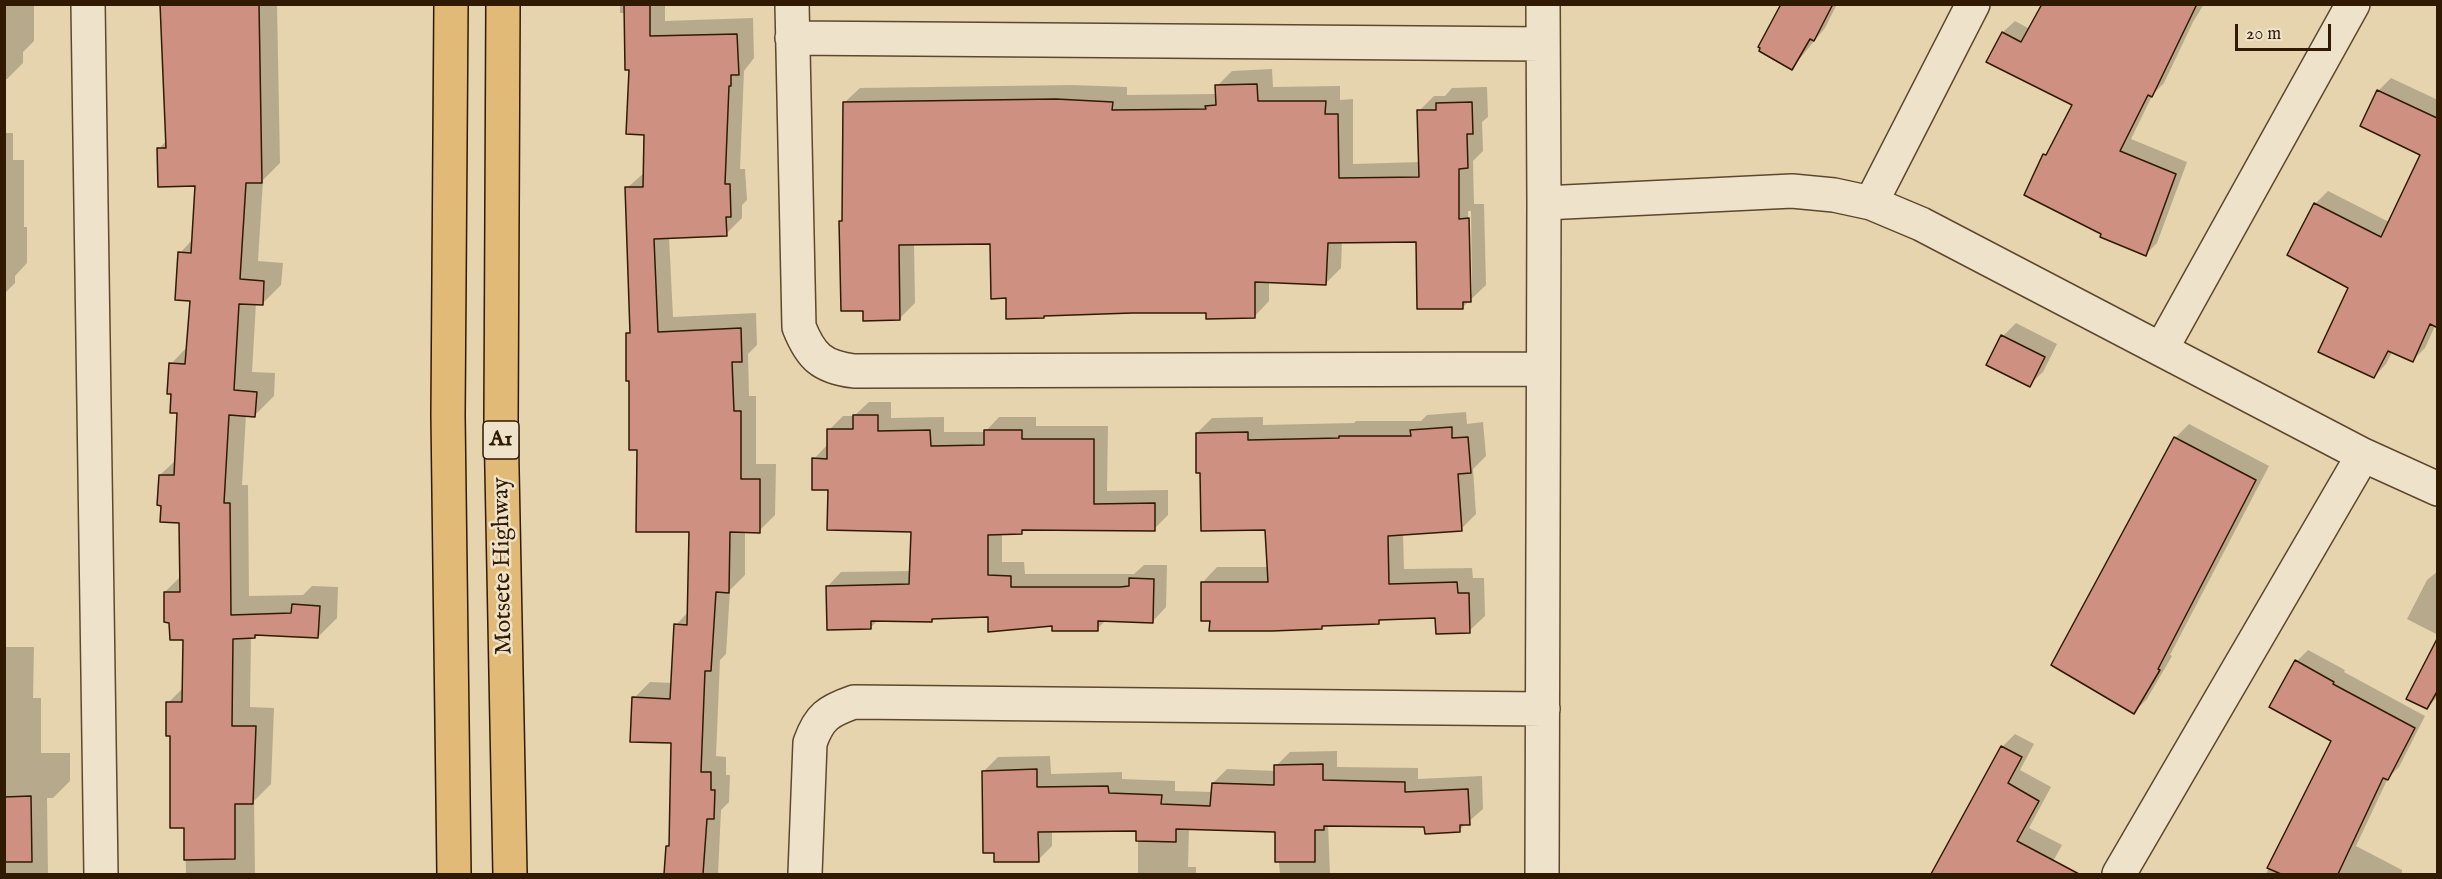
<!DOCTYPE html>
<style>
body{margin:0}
#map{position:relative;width:2442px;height:879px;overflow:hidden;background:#e5d4ae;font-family:"IM FELL English",serif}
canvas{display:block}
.frame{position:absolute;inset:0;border:6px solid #311a02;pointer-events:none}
.scale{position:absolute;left:2235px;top:24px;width:96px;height:27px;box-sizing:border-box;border:3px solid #311a02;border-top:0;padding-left:8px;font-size:18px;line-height:21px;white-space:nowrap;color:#311a02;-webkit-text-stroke:4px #eee3ca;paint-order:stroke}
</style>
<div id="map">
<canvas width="2442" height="879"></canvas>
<div class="frame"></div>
<div class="scale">20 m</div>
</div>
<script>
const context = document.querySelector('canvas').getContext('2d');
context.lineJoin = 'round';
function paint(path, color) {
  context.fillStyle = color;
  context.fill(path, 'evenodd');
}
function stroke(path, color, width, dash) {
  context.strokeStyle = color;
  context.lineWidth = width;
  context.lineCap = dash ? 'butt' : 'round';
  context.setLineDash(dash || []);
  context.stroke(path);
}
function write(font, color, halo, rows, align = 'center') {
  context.font = font + ' "IM FELL English",serif';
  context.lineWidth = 5;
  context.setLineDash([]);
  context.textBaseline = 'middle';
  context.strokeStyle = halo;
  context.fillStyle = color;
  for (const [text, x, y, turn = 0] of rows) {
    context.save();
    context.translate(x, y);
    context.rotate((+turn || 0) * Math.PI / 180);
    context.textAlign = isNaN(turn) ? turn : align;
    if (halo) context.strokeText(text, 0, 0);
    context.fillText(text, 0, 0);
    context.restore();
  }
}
const shadow = new Path2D(`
 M 4,4 L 34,5 L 34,41 L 23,52 L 23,63 L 7,79 L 4,79 Z
 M 162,4 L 277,4 L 280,163 L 263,180 L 258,261 L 283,263 L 281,285 L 262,304 L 256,303 L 252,372 L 275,373 L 274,396 L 255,415 L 246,415 L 242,485 L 248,485 L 249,596 L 303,595 L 312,586 L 338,587 L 337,618 L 318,637 L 257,634 L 251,637 L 250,707 L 274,708 L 271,784 L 254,801 L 255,874 L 186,874 L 185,826 L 168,703 L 184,687 L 185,638 L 165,592 L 181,576 L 181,522 L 160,475 L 176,460 L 179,412 L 171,364 L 188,346 L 192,300 L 180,253 L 193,239 L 197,184 L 159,149 L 167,140 Z
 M 620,4 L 665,4 L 665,21 L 753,18 L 754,58 L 744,71 L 740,169 L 745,169 L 747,200 L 742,205 L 742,218 L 726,234 L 669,237 L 673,317 L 756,313 L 757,345 L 748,354 L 749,396 L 756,396 L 756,464 L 776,464 L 775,515 L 759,531 L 745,531 L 745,575 L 730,590 L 726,654 L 720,660 L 716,756 L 726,757 L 726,775 L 730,775 L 729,802 L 721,810 L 718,874 L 665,874 L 667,847 L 671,843 L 673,742 L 634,698 L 650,682 L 673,683 L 676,625 L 688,612 L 690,531 L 638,448 L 627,334 L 631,330 L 627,188 L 645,172 L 646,133 L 630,68 L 625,13 L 620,13 Z
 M 1782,4 L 1837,4 L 1825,28 L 1792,68 Z
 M 2130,4 L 2204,4 L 2193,22 L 2164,83 L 2153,94 L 2131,139 L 2187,162 L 2157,243 L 2145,255 L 2103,233 L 2045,155 L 2052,147 L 2074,104 L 2003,32 L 2015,21 L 2030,29 Z
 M 1272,69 L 1273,87 L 1340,86 L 1340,100 L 1353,99 L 1353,164 L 1420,162 L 1419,111 L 1434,96 L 1445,96 L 1452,88 L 1487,87 L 1488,117 L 1482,122 L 1483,151 L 1473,161 L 1474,204 L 1484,204 L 1486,285 L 1463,307 L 1418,240 L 1342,241 L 1341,268 L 1326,283 L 1269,281 L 1269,301 L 1254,317 L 1007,296 L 992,242 L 914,243 L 915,303 L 900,318 L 864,309 L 841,221 L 844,218 L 844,103 L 860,88 L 1072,85 L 1127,87 L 1127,95 L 1217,94 L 1217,86 L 1232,71 ZM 1468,211 L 1471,211 L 1472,294 L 1469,294 Z
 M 2391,78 L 2438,100 L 2438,327 L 2435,326 L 2425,348 L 2412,361 L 2392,352 L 2386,364 L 2374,377 L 2350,287 L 2289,255 L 2316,203 L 2328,191 L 2389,222 L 2422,154 L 2378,91 Z
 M 4,133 L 13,133 L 13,160 L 24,160 L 24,227 L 27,227 L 27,263 L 15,276 L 15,283 L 4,294 Z
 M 2016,323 L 2057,344 L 2043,372 L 2029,385 L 2003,336 Z
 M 869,402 L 891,402 L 891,418 L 944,417 L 944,432 L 985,432 L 999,417 L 1036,417 L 1036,426 L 1108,426 L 1107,491 L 1168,490 L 1168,515 L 1154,529 L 1025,529 L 1021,532 L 1002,533 L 1002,562 L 1024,562 L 1025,574 L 1134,574 L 1144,565 L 1167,565 L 1166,607 L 1153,621 L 1106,620 L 1097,629 L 989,616 L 935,617 L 932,620 L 878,620 L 870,628 L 828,586 L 841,572 L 911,571 L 912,530 L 830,488 L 814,459 L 828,444 L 829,430 L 843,416 L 854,416 Z
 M 1466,412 L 1467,424 L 1483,422 L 1486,456 L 1473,469 L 1476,514 L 1461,529 L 1403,534 L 1404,569 L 1472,568 L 1473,578 L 1484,578 L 1485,616 L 1469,631 L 1437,616 L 1383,618 L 1378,622 L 1325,624 L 1321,628 L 1211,619 L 1202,583 L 1217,567 L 1268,567 L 1267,529 L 1202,471 L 1197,433 L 1212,418 L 1263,417 L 1263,425 L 1354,423 L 1356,421 L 1421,421 L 1427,415 Z
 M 2189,424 L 2269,466 L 2170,655 L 2172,656 L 2147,699 L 2134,712 L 2175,438 Z
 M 2438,571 L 2438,635 L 2407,619 L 2427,580 Z
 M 2438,640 L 2438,696 L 2427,708 Z
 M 4,647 L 34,647 L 33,698 L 41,698 L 41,753 L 70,753 L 70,781 L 53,798 L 47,798 L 48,874 L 4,874 Z
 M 2308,650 L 2345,670 L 2344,672 L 2425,716 L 2399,767 L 2388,778 L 2356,846 L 2402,870 L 2402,874 L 2266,874 L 2333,741 L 2297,661 Z
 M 2015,734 L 2034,744 L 2020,770 L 2051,787 L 2029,828 L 2062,845 L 2046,874 L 1930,874 L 1937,866 L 2002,747 Z
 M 1337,751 L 1337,767 L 1418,768 L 1418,779 L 1482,776 L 1483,809 L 1459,830 L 1426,826 L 1328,824 L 1330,874 L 1280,874 L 1276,831 L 1189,828 L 1188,867 L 1196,867 L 1196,874 L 1136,874 L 1138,873 L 1138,830 L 1052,830 L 1052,846 L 1038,860 L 984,771 L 998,757 L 1050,756 L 1051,774 L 1122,772 L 1122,779 L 1175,781 L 1175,791 L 1213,792 L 1213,783 L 1227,769 L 1276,771 L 1276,766 L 1290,752 Z`);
const building = new Path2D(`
 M 160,4 L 259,4 L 262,183 L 246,183 L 240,279 L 264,281 L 263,305 L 239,304 L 234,390 L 257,392 L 255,417 L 229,415 L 224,503 L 230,503 L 231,615 L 291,613 L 292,604 L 320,606 L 318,638 L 255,635 L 255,638 L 233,639 L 232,726 L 256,726 L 253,804 L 235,804 L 235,859 L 184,860 L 184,828 L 170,828 L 170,736 L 166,736 L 166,702 L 182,702 L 183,640 L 170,640 L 169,623 L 164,622 L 164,592 L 180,592 L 179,523 L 160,522 L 161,506 L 157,505 L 159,475 L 174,475 L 177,413 L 170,413 L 171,394 L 167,394 L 169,363 L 185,364 L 190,301 L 175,300 L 178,252 L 191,253 L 195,186 L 158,187 L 157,148 L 166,148 Z
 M 624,4 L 650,4 L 650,36 L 737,34 L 739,75 L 731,75 L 731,86 L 729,86 L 725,184 L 730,184 L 731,217 L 726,217 L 727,236 L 654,239 L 658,332 L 741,328 L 742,362 L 732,362 L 734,411 L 741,411 L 741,479 L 760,479 L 760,533 L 730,532 L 729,593 L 716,592 L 711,671 L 705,671 L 701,772 L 711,772 L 711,790 L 715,790 L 714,819 L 707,819 L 703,874 L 664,874 L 666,846 L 669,846 L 671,743 L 630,742 L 632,697 L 670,699 L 674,624 L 687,625 L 689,532 L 636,532 L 637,450 L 629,450 L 629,381 L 626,381 L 626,333 L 630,333 L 625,187 L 643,187 L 644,135 L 626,134 L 629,70 L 625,70 Z
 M 1781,4 L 1833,4 L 1814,41 L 1810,39 L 1792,70 L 1759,51 L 1760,48 L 1758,47 Z
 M 2042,4 L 2197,4 L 2152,97 L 2148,95 L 2120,151 L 2176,174 L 2146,256 L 2100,237 L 2101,234 L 2024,195 L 2043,154 L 2046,155 L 2072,105 L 1986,62 L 2002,32 L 2021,42 Z
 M 1257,84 L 1258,101 L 1326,101 L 1325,114 L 1338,114 L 1339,178 L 1419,177 L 1417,110 L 1436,110 L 1436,103 L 1472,102 L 1473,134 L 1467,134 L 1468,168 L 1459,169 L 1459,219 L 1469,218 L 1471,302 L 1463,302 L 1463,309 L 1417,309 L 1416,242 L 1328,243 L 1326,285 L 1255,282 L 1255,318 L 1206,319 L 1206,313 L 1132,313 L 1044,316 L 1044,318 L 1006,319 L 1006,298 L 991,299 L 990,244 L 899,245 L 900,320 L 863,321 L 863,311 L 841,311 L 839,221 L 842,221 L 843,102 L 1056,99 L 1113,102 L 1112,110 L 1206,109 L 1205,106 L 1216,105 L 1215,85 Z
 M 2377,90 L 2437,118 L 2438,117 L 2438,328 L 2430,324 L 2413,362 L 2388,351 L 2374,378 L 2318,352 L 2348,288 L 2287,255 L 2314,203 L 2381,237 L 2420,155 L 2360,126 Z
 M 2001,335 L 2045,357 L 2030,387 L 1986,365 Z
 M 853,415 L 878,415 L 878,431 L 930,430 L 931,446 L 984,445 L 984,430 L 1022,430 L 1022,439 L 1094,439 L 1094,504 L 1155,503 L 1155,531 L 1022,530 L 1022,534 L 988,535 L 988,575 L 1011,576 L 1011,587 L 1120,587 L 1129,586 L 1129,578 L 1154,579 L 1153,623 L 1098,621 L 1098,631 L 1052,631 L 1052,626 L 988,632 L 988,617 L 932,619 L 932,622 L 871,621 L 871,629 L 827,630 L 826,586 L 909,584 L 911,532 L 827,530 L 828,490 L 812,490 L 812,458 L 827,459 L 827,429 L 853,429 Z
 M 1452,427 L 1452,438 L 1468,437 L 1471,473 L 1458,474 L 1462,531 L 1388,536 L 1389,584 L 1457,582 L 1458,593 L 1469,593 L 1470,633 L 1436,634 L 1435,618 L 1379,620 L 1379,624 L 1322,626 L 1322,629 L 1272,631 L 1209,631 L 1210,621 L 1201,621 L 1201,582 L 1268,582 L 1265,530 L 1201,531 L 1200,473 L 1196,473 L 1196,433 L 1248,432 L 1248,440 L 1339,438 L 1339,436 L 1411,436 L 1410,430 Z
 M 2174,437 L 2256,480 L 2158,669 L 2160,670 L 2134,714 L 2051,665 Z
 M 2438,637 L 2438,690 L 2427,709 L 2406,699 Z
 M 2295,660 L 2334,682 L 2333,684 L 2415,728 L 2388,780 L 2383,778 L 2338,874 L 2281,874 L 2267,868 L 2331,741 L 2269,707 Z
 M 2001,746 L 2022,757 L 2008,783 L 2039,801 L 2017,841 L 2079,874 L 1931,874 Z
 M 1323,764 L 1323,780 L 1405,782 L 1405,792 L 1468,789 L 1470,825 L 1460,825 L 1460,832 L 1425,834 L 1424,827 L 1324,826 L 1324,830 L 1315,830 L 1315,862 L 1275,862 L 1275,832 L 1176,829 L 1176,842 L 1136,841 L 1136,831 L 1038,832 L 1039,862 L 994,862 L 994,853 L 983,853 L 982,771 L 1037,769 L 1037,787 L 1108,786 L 1109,793 L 1162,795 L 1161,804 L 1210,806 L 1212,783 L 1274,785 L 1274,765 Z
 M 31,796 L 32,862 L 4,862 L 4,797 Z`);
const minor = new Path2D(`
 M 88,4 L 101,874
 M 792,4 L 799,327 C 811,357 822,367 854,371 L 1543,369
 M 792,38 L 1542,44
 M 1544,203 L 1792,191 L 1834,195 L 1871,203 L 1921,224 L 2363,455 L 2438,489
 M 1871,203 L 1973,4
 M 2162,348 L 2353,4
 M 805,874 L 810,743 C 819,717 828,711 854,702 L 1543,709
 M 1542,874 L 1544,203 L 1543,4
 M 2119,874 L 2363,455`);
const highway = new Path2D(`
 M 451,4 L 448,415 L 454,874
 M 503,4 L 501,420 L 510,874`);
const shields = [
 [501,440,36]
];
const shieldNames = [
 ["A1",501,440]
];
const streetNames = [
 ["Motsete Highway",504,566,-91]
];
paint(shadow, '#0003');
paint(building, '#ce9181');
stroke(building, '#311a02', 1.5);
stroke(minor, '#5e482d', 36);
stroke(highway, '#311a02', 36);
stroke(minor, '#eee3ca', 33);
stroke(highway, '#e2ba77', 33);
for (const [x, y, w] of shields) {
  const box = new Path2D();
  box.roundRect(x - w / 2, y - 19, w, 38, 4.5);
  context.fillStyle = '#eee3ca';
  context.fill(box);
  stroke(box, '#311a02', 1.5);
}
write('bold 22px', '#311a02', null, shieldNames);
write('24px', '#311a02', '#eee3ca', streetNames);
</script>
